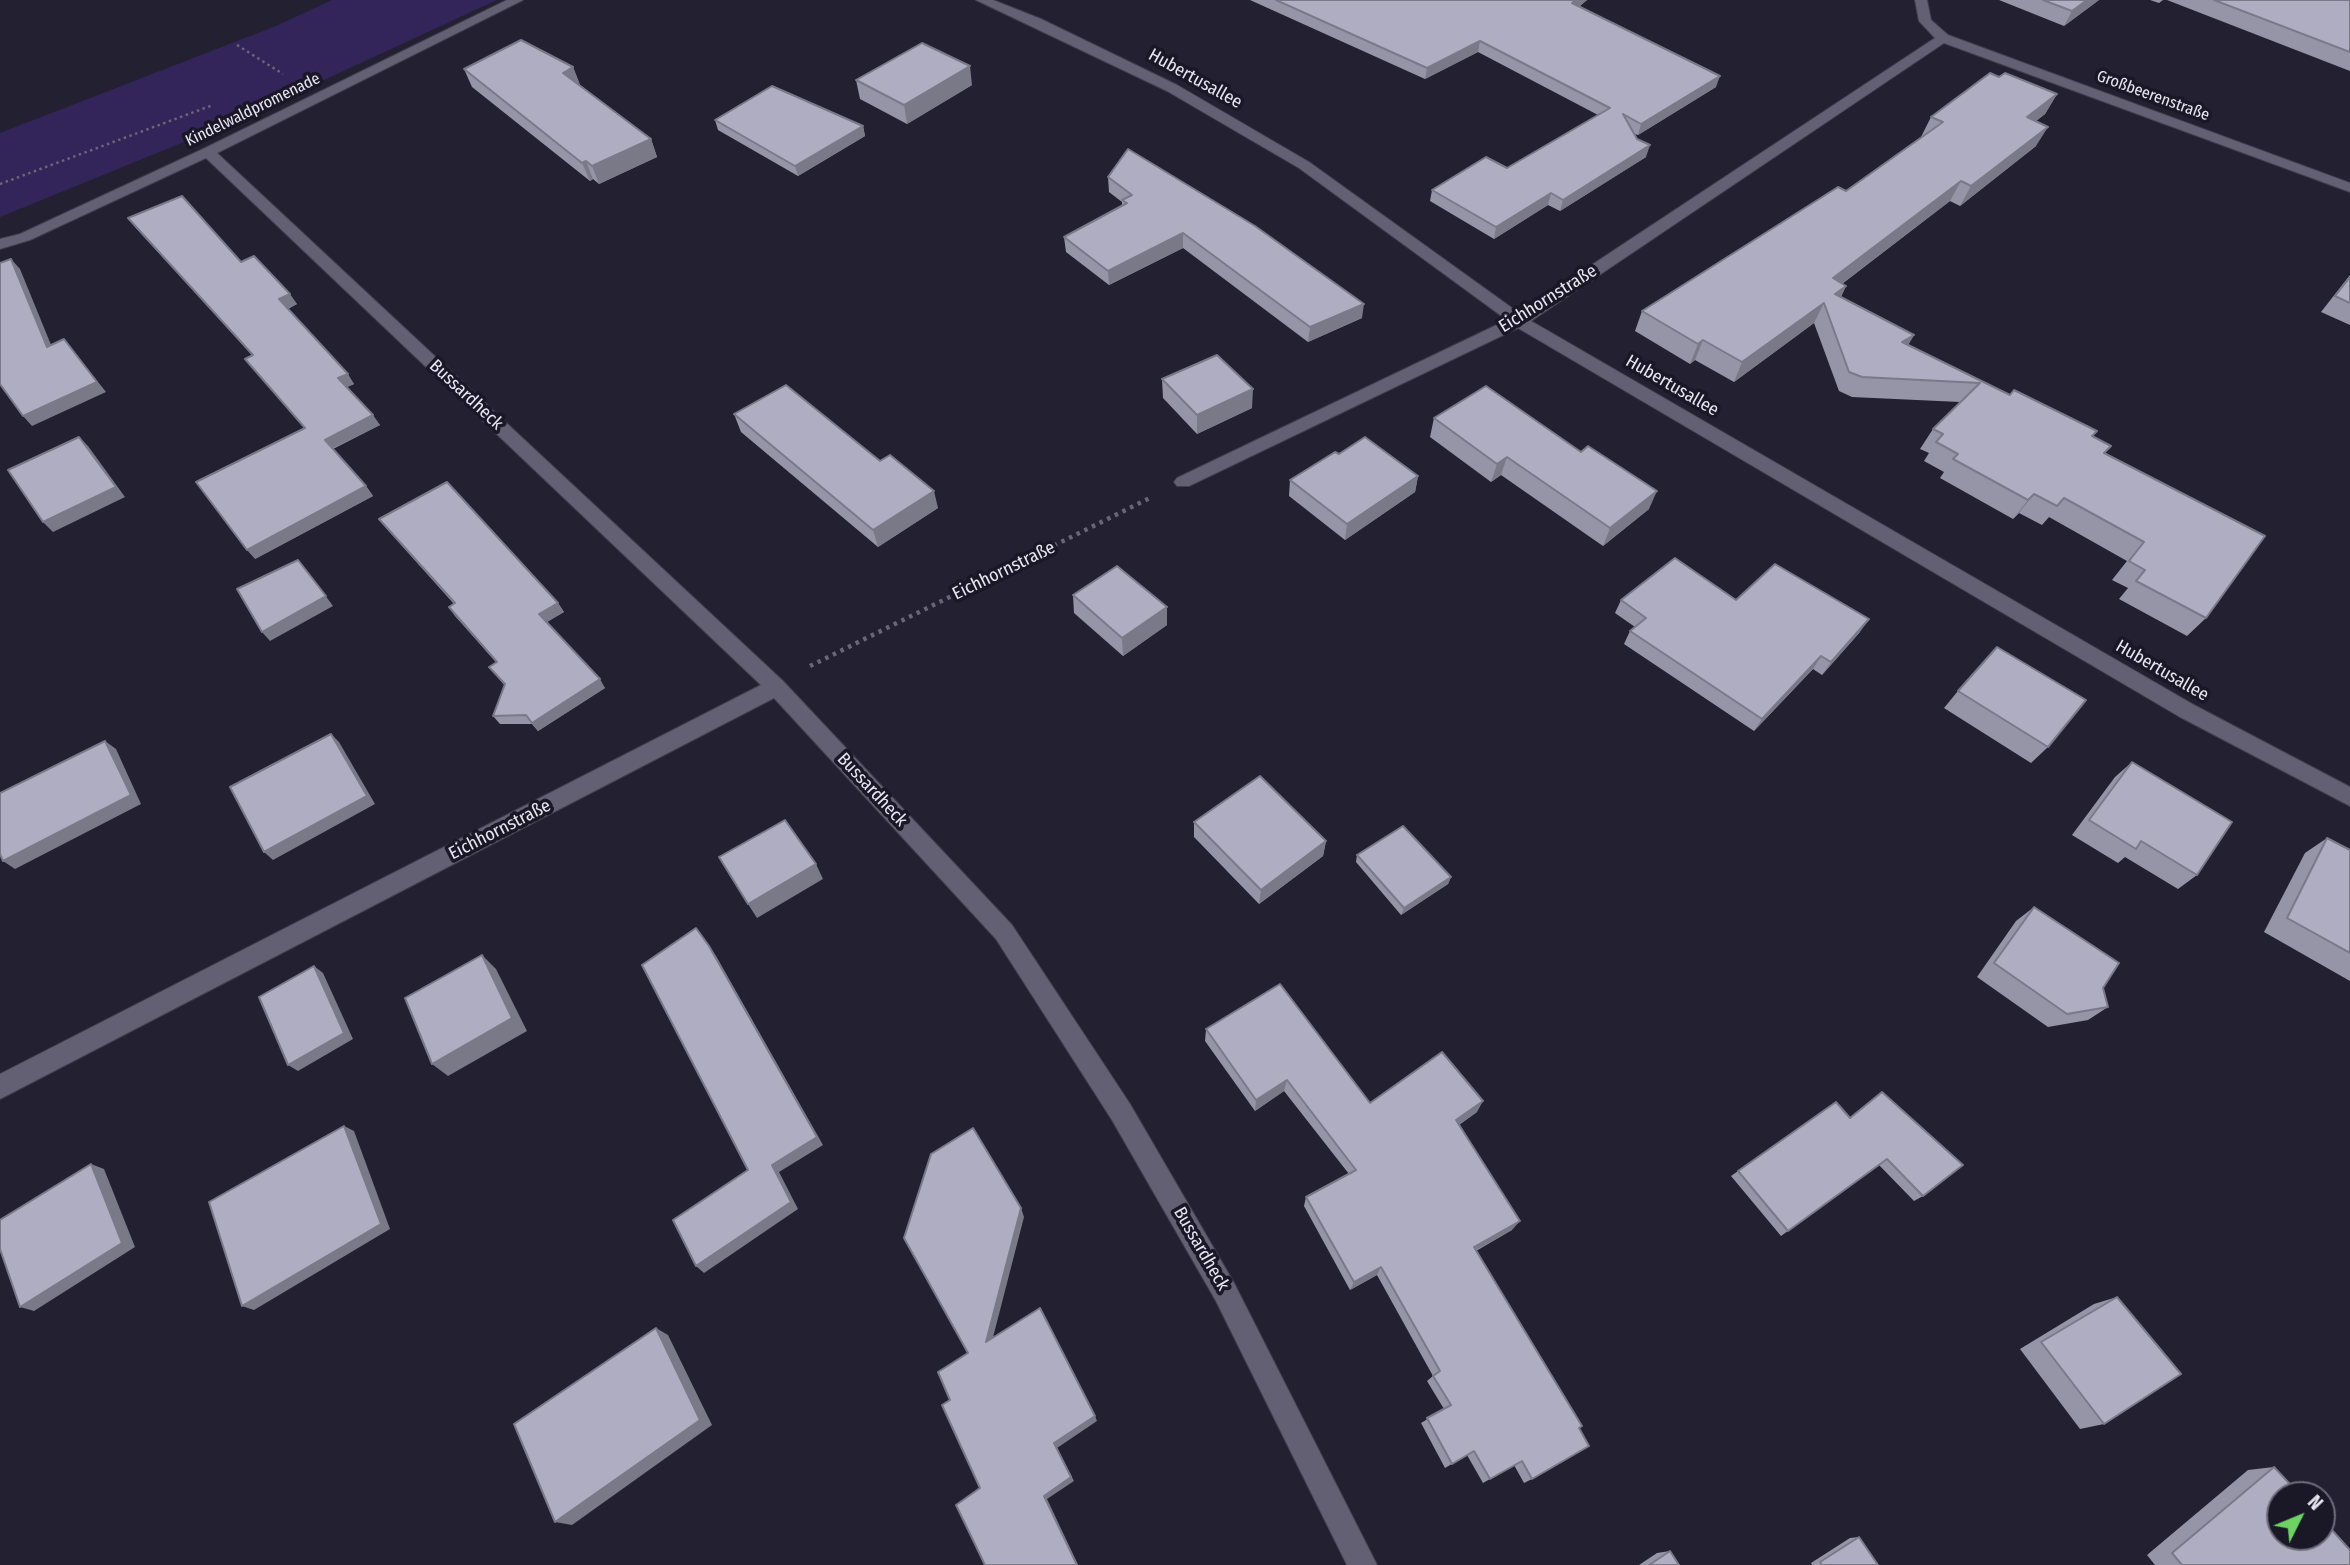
<!DOCTYPE html>
<meta charset="utf-8">
<style>
body{margin:0}
#map{position:relative;width:2350px;height:1565px;overflow:hidden;background:#232131;font-family:"Fira Sans Condensed",sans-serif}
canvas{display:block}
.north{position:absolute;left:2266px;top:1481px;width:70px;height:70px;box-sizing:border-box;background:#1a1727;border:2px solid #6c6a78;border-radius:50%;rotate:47deg;font-size:19px;font-weight:700;line-height:28px;text-align:center;color:#e7e6f1}
.north::after{content:'';display:block;margin:auto;width:24px;height:32px;background:#6dd361;clip-path:polygon(50% 0,100% 100%,50% 72%,0 100%)}
</style>
<div id="map">
<canvas width="2350" height="1565"></canvas>
<div class="north">N</div>
</div>
<script>
const context = document.querySelector('canvas').getContext('2d');
context.lineJoin = 'round';
function paint(path, color) {
  context.fillStyle = color;
  context.fill(path, 'evenodd');
}
function stroke(path, color, width, dash) {
  context.strokeStyle = color;
  context.lineWidth = width;
  context.lineCap = dash ? 'butt' : 'round';
  context.setLineDash(dash || []);
  context.stroke(path);
}
function write(font, color, halo, rows, align = 'center') {
  context.font = font + ' "Fira Sans Condensed",sans-serif';
  context.lineWidth = 7;
  context.setLineDash([]);
  context.textBaseline = 'middle';
  context.strokeStyle = halo;
  context.fillStyle = color;
  for (const [text, x, y, turn = 0] of rows) {
    context.save();
    context.translate(x, y);
    context.rotate((+turn || 0) * Math.PI / 180);
    context.textAlign = isNaN(turn) ? turn : align;
    if (halo) context.strokeText(text, 0, 0);
    context.fillText(text, 0, 0);
    context.restore();
  }
}
const green = new Path2D(`
 M 332,0 L 497,0 L 233,122 L 0,217 L 0,133 L 276,26 Z`);
const pathFar1 = new Path2D(`
 M 237,45 L 283,74
 M 0,184 L 213,105`);
const path = new Path2D(`
 M 810,666 L 1150,498`);
const minor = new Path2D(`
 M 507,0 L 523,0 L 217,153 L 783,681 L 1012,925 L 1130,1104 L 1234,1283 L 1377,1565 L 1347,1565 L 1216,1301 L 1112,1120 L 996,939 L 774,698 L 0,1099 L 0,1074 L 761,685 L 206,158 L 30,240 L 0,249 L 0,239 L 20,234 L 203,149 Z
 M 976,0 L 993,0 L 1041,19 L 1177,85 L 1309,162 L 1519,313 L 1935,38 L 1919,21 L 1915,0 L 1927,0 L 1931,20 L 1948,35 L 2350,183 L 2350,192 L 1944,43 L 1531,321 L 2194,705 L 2350,787 L 2350,806 L 2180,717 L 1518,328 L 1189,486 L 1177,486 L 1174,482 L 1177,478 L 1507,320 L 1299,168 L 1167,91 Z`);
const wall = new Path2D(`
 M 1250,0 L 1587,0 L 1580,6 L 1716,87 L 1638,135 L 1635,134 L 1646,157 L 1560,211 L 1548,205 L 1494,239 L 1430,201 L 1432,190 L 1507,168 L 1598,115 L 1478,52 L 1425,79 Z
 M 1999,0 L 2099,0 L 2064,26 Z
 M 2150,0 L 2163,0 L 2159,3 Z
 M 2167,0 L 2350,0 L 2350,71 Z
 M 573,67 L 580,85 L 651,139 L 657,157 L 599,184 L 593,179 L 590,181 L 472,87 L 464,69 Z
 M 1999,77 L 2057,94 L 2045,114 L 2036,121 L 2036,146 L 1960,206 L 1950,201 L 1842,284 L 1846,286 L 1841,297 L 1914,335 L 1908,345 L 2092,436 L 2104,454 L 2206,618 L 2187,636 L 2119,599 L 2128,588 L 2112,580 L 2127,561 L 2049,517 L 2042,525 L 2019,513 L 2013,519 L 1940,478 L 1944,472 L 1924,461 L 1929,453 L 1920,449 L 1933,429 L 1960,402 L 1852,397 L 1839,391 L 1814,323 L 1734,382 L 1695,360 L 1690,364 L 1635,331 L 1642,311 L 1846,191 L 1922,137 L 1921,137 L 1931,117 Z
 M 856,80 L 972,85 L 907,124 L 860,99 Z
 M 715,120 L 863,126 L 865,136 L 798,176 L 718,130 Z
 M 1108,177 L 1362,318 L 1308,342 L 1183,248 L 1109,285 L 1066,252 L 1064,237 L 1122,206 L 1122,202 L 1109,192 Z
 M 128,218 L 241,262 L 297,304 L 288,309 L 354,384 L 347,387 L 380,425 L 333,449 L 366,486 L 373,496 L 255,559 L 304,428 L 245,359 L 252,355 L 136,228 Z
 M 2350,275 L 2350,325 L 2321,312 Z
 M 1162,379 L 1252,408 L 1197,434 L 1163,398 Z
 M 734,414 L 938,508 L 878,547 L 741,432 Z
 M 1434,418 L 1649,509 L 1603,546 L 1501,475 L 1491,482 L 1430,437 Z
 M 1339,454 L 1418,476 L 1415,492 L 1345,540 L 1289,496 L 1290,480 Z
 M 379,519 L 558,603 L 564,612 L 547,622 L 605,688 L 538,731 L 532,724 L 500,724 L 493,716 L 505,686 L 489,667 L 496,662 L 455,616 L 449,607 L 454,604 L 386,528 Z
 M 1073,595 L 1167,607 L 1167,625 L 1123,656 L 1074,613 Z
 M 1621,600 L 1736,600 L 1860,632 L 1822,675 L 1813,669 L 1754,731 L 1624,644 L 1630,631 L 1635,627 L 1615,613 Z
 M 1958,691 L 2048,747 L 2031,763 L 1944,708 Z
 M 2132,762 L 2197,875 L 2178,889 L 2125,857 L 2118,863 L 2072,835 L 2115,777 Z
 M 1194,822 L 1326,841 L 1323,856 L 1259,904 L 1194,837 Z
 M 2327,838 L 2350,850 L 2350,981 L 2264,932 L 2305,853 Z
 M 1357,855 L 1451,877 L 1448,884 L 1401,915 L 1356,862 Z
 M 2034,907 L 2103,988 L 2108,1007 L 2088,1020 L 2048,1027 L 1977,977 L 2016,921 Z
 M 1206,1029 L 1370,1103 L 1477,1112 L 1459,1125 L 1512,1230 L 1476,1251 L 1579,1428 L 1532,1479 L 1524,1483 L 1514,1465 L 1483,1483 L 1467,1455 L 1445,1468 L 1421,1423 L 1444,1409 L 1427,1381 L 1433,1376 L 1377,1275 L 1350,1290 L 1304,1206 L 1306,1197 L 1349,1174 L 1284,1091 L 1255,1111 L 1205,1041 Z
 M 1836,1102 L 1923,1196 L 1914,1201 L 1879,1165 L 1781,1236 L 1731,1176 Z
 M 2117,1297 L 2104,1424 L 2080,1429 L 2020,1349 L 2094,1304 Z
 M 2274,1467 L 2350,1565 L 2155,1565 L 2147,1555 L 2248,1470 Z
 M 1859,1537 L 1878,1565 L 1812,1565 L 1811,1563 L 1850,1538 Z
 M 1670,1551 L 1679,1565 L 1639,1565 L 1657,1553 Z`);
const shadedWall = new Path2D(`
 M 1576,0 L 1587,0 L 1570,14 L 1572,3 Z
 M 2087,0 L 2099,0 L 2064,26 L 2072,11 Z
 M 1480,41 L 1478,52 L 1425,79 L 1427,68 Z
 M 970,66 L 972,85 L 907,124 L 904,105 Z
 M 573,67 L 580,85 L 563,73 Z
 M 1720,76 L 1716,87 L 1638,135 L 1641,124 Z
 M 2057,94 L 2045,114 L 2016,137 L 2027,117 Z
 M 863,126 L 865,136 L 798,176 L 795,166 Z
 M 2048,127 L 2036,146 L 1960,206 L 1971,186 Z
 M 651,139 L 657,157 L 599,184 L 592,166 Z
 M 1650,145 L 1646,157 L 1560,211 L 1563,200 Z
 M 586,161 L 593,179 L 590,181 L 582,163 Z
 M 1961,181 L 1950,201 L 1823,298 L 1833,278 Z
 M 1551,193 L 1548,205 L 1494,239 L 1496,227 Z
 M 1183,233 L 1183,248 L 1109,285 L 1108,271 Z
 M 11,259 L 20,269 L 56,357 L 47,347 Z
 M 1846,286 L 1836,306 L 1835,294 Z
 M 290,294 L 297,304 L 286,309 L 279,299 Z
 M 1824,303 L 1814,323 L 1734,382 L 1742,362 Z
 M 1364,304 L 1362,318 L 1308,342 L 1310,327 Z
 M 1914,335 L 1902,355 L 1902,342 Z
 M 64,339 L 106,392 L 32,426 L 23,416 Z
 M 1703,340 L 1695,360 L 1690,364 L 1698,344 Z
 M 348,374 L 354,384 L 345,388 L 338,378 Z
 M 1253,389 L 1252,408 L 1197,434 L 1197,415 Z
 M 373,415 L 380,425 L 331,449 L 325,440 Z
 M 79,437 L 88,446 L 125,497 L 53,532 L 43,522 Z
 M 1507,457 L 1501,475 L 1491,482 L 1497,464 Z
 M 1418,476 L 1415,492 L 1345,540 L 1347,524 Z
 M 366,486 L 373,496 L 255,559 L 247,550 Z
 M 934,491 L 938,508 L 878,547 L 873,530 Z
 M 1657,491 L 1649,509 L 1603,546 L 1610,528 Z
 M 2034,494 L 2019,513 L 2013,519 L 2028,500 Z
 M 306,569 L 333,606 L 270,641 L 262,632 Z
 M 558,603 L 564,612 L 545,623 L 539,614 Z
 M 1167,607 L 1167,625 L 1123,656 L 1122,638 Z
 M 1869,619 L 1860,632 L 1822,675 L 1831,662 Z
 M 1821,656 L 1813,669 L 1754,731 L 1762,719 Z
 M 600,679 L 605,688 L 538,731 L 532,723 Z
 M 331,734 L 339,742 L 375,804 L 273,860 L 264,852 Z
 M 105,741 L 116,749 L 141,804 L 15,869 L 3,861 Z
 M 1326,841 L 1323,856 L 1259,904 L 1261,890 Z
 M 816,864 L 823,879 L 757,918 L 748,904 Z
 M 1451,877 L 1448,884 L 1401,915 L 1404,908 Z
 M 709,946 L 716,956 L 823,1145 L 779,1172 L 798,1209 L 704,1273 L 696,1266 L 772,1165 Z
 M 482,955 L 496,969 L 527,1031 L 448,1076 L 432,1064 Z
 M 314,966 L 323,973 L 353,1039 L 298,1071 L 288,1065 Z
 M 1287,1080 L 1284,1091 L 1255,1111 L 1256,1100 Z
 M 1483,1101 L 1477,1112 L 1450,1131 L 1456,1120 Z
 M 344,1126 L 354,1131 L 390,1229 L 254,1310 L 242,1306 Z
 M 91,1164 L 104,1169 L 135,1247 L 34,1311 L 20,1307 Z
 M 1021,1208 L 1024,1217 L 990,1349 L 986,1342 Z
 M 1520,1221 L 1512,1230 L 1467,1255 L 1474,1247 Z
 M 1381,1267 L 1377,1275 L 1350,1290 L 1354,1282 Z
 M 656,1328 L 668,1335 L 712,1425 L 572,1525 L 555,1522 Z
 M 1095,1416 L 1097,1421 L 1057,1448 L 1074,1481 L 1047,1499 L 1078,1565 L 1077,1565 L 1044,1496 L 1054,1443 Z`);
const building = new Path2D(`
 M 1276,0 L 1576,0 L 1572,3 L 1720,76 L 1641,124 L 1623,114 L 1637,139 L 1650,145 L 1563,200 L 1551,193 L 1496,227 L 1432,190 L 1486,157 L 1507,168 L 1610,108 L 1480,41 L 1427,68 Z
 M 2043,0 L 2087,0 L 2072,11 Z
 M 2214,0 L 2350,0 L 2350,52 Z
 M 521,40 L 573,67 L 563,73 L 651,139 L 592,166 L 586,161 L 582,163 L 464,69 Z
 M 922,43 L 970,66 L 904,105 L 856,80 Z
 M 1990,73 L 1999,77 L 2005,73 L 2057,94 L 2027,117 L 2048,127 L 1971,186 L 1961,181 L 1833,278 L 1846,286 L 1835,294 L 1914,335 L 1902,342 L 2010,395 L 2014,390 L 2097,431 L 2092,436 L 2111,446 L 2104,453 L 2265,536 L 2206,618 L 2136,581 L 2145,570 L 2129,561 L 2144,542 L 2064,498 L 2057,506 L 2034,494 L 2028,500 L 1953,459 L 1958,454 L 1936,442 L 1943,434 L 1933,429 L 1980,383 L 1862,377 L 1849,372 L 1824,303 L 1742,362 L 1703,340 L 1698,344 L 1642,311 L 1838,187 L 1846,191 L 1943,122 L 1931,117 Z
 M 772,86 L 863,126 L 795,166 L 715,120 Z
 M 1128,149 L 1255,226 L 1364,304 L 1310,327 L 1183,233 L 1108,271 L 1064,237 L 1127,203 L 1122,200 L 1132,195 L 1108,177 Z
 M 182,196 L 241,262 L 254,256 L 290,294 L 279,299 L 348,374 L 338,378 L 373,415 L 325,440 L 366,486 L 247,550 L 196,482 L 305,428 L 245,359 L 253,355 L 128,218 Z
 M 11,259 L 47,347 L 64,339 L 97,382 L 23,416 L 0,384 L 0,263 Z
 M 2350,277 L 2350,303 L 2335,296 Z
 M 1217,355 L 1253,389 L 1197,415 L 1162,379 Z
 M 786,385 L 880,461 L 890,455 L 934,491 L 873,530 L 734,414 Z
 M 1486,386 L 1581,452 L 1588,446 L 1657,491 L 1610,528 L 1507,457 L 1497,464 L 1434,418 Z
 M 79,437 L 116,487 L 43,522 L 8,470 Z
 M 1365,437 L 1418,476 L 1347,524 L 1290,480 L 1335,452 L 1339,454 Z
 M 447,482 L 558,603 L 539,614 L 600,679 L 532,723 L 526,715 L 493,716 L 505,684 L 489,667 L 497,662 L 449,607 L 455,603 L 379,519 Z
 M 1675,558 L 1736,600 L 1775,564 L 1869,619 L 1831,662 L 1821,656 L 1762,719 L 1630,631 L 1646,618 L 1621,600 Z
 M 298,560 L 326,596 L 262,632 L 237,589 Z
 M 1117,566 L 1167,607 L 1122,638 L 1073,595 Z
 M 1997,647 L 2086,700 L 2048,747 L 1958,691 Z
 M 331,734 L 367,796 L 264,852 L 230,787 Z
 M 105,741 L 131,795 L 3,861 L 0,854 L 0,793 Z
 M 2132,762 L 2232,822 L 2197,875 L 2141,841 L 2136,849 L 2089,820 Z
 M 1260,776 L 1326,841 L 1261,890 L 1194,822 Z
 M 785,820 L 816,864 L 748,904 L 719,857 Z
 M 1403,826 L 1451,877 L 1404,908 L 1357,855 Z
 M 2327,838 L 2350,850 L 2350,953 L 2287,918 Z
 M 2034,907 L 2119,963 L 2103,988 L 2108,1007 L 2067,1014 L 1994,963 Z
 M 696,928 L 709,946 L 817,1137 L 772,1165 L 791,1202 L 696,1266 L 673,1220 L 748,1170 L 642,965 Z
 M 482,955 L 512,1018 L 432,1064 L 405,998 Z
 M 314,966 L 344,1033 L 288,1065 L 259,997 Z
 M 1280,984 L 1370,1103 L 1442,1052 L 1483,1101 L 1456,1120 L 1520,1221 L 1474,1247 L 1582,1426 L 1579,1428 L 1589,1446 L 1532,1479 L 1522,1461 L 1490,1479 L 1474,1451 L 1452,1464 L 1427,1418 L 1451,1405 L 1433,1376 L 1440,1371 L 1381,1267 L 1354,1282 L 1306,1197 L 1356,1170 L 1287,1080 L 1256,1100 L 1206,1029 Z
 M 1882,1092 L 1963,1165 L 1923,1196 L 1887,1159 L 1788,1231 L 1738,1171 L 1836,1102 L 1850,1118 Z
 M 344,1126 L 381,1224 L 242,1306 L 209,1202 Z
 M 973,1128 L 1021,1208 L 986,1342 L 1040,1308 L 1095,1416 L 1054,1443 L 1071,1477 L 1044,1496 L 1077,1565 L 985,1565 L 956,1505 L 980,1488 L 942,1405 L 950,1400 L 938,1372 L 968,1353 L 904,1238 L 931,1154 Z
 M 91,1164 L 122,1243 L 20,1307 L 0,1249 L 0,1220 Z
 M 2117,1297 L 2181,1374 L 2104,1424 L 2041,1342 Z
 M 656,1328 L 700,1420 L 555,1522 L 514,1424 Z
 M 2274,1467 L 2300,1495 L 2280,1495 L 2280,1537 L 2322,1537 L 2322,1519 L 2350,1550 L 2350,1565 L 2182,1565 L 2172,1553 Z
 M 1859,1537 L 1878,1565 L 1822,1565 L 1820,1562 Z
 M 1670,1551 L 1679,1565 L 1649,1565 Z`);
const farStreetnames = [
 ["Großbeerenstraße",2153,96,20],
 ["Kindelwaldpromenade",253,110,-26]
];
const streetNames = [
 ["Hubertusallee",1195,79,29],
 ["Eichhornstraße",1548,299,-32],
 ["Hubertusallee",1672,386,30],
 ["Bussardheck",466,395,43],
 ["Eichhornstraße",1004,571,-26],
 ["Hubertusallee",2162,671,30],
 ["Bussardheck",872,790,47],
 ["Eichhornstraße",500,830,-27],
 ["Bussardheck",1201,1249,60]
];
paint(green, '#33255a');
stroke(minor, '#413f4d', 2);
stroke(pathFar1, '#686775', 2.5, [2.5, 3.5]);
stroke(path, '#686775', 4.5, [3.5, 5]);
paint(minor, '#636073');
paint(wall, '#9695a7');
paint(shadedWall, '#7a7988');
paint(building, '#afadc2');
stroke(building, '#7a7988', 2);
write('16px', '#e7e6f1', '#1a1727', farStreetnames);
write('18px', '#e7e6f1', '#1a1727', streetNames);
</script>
